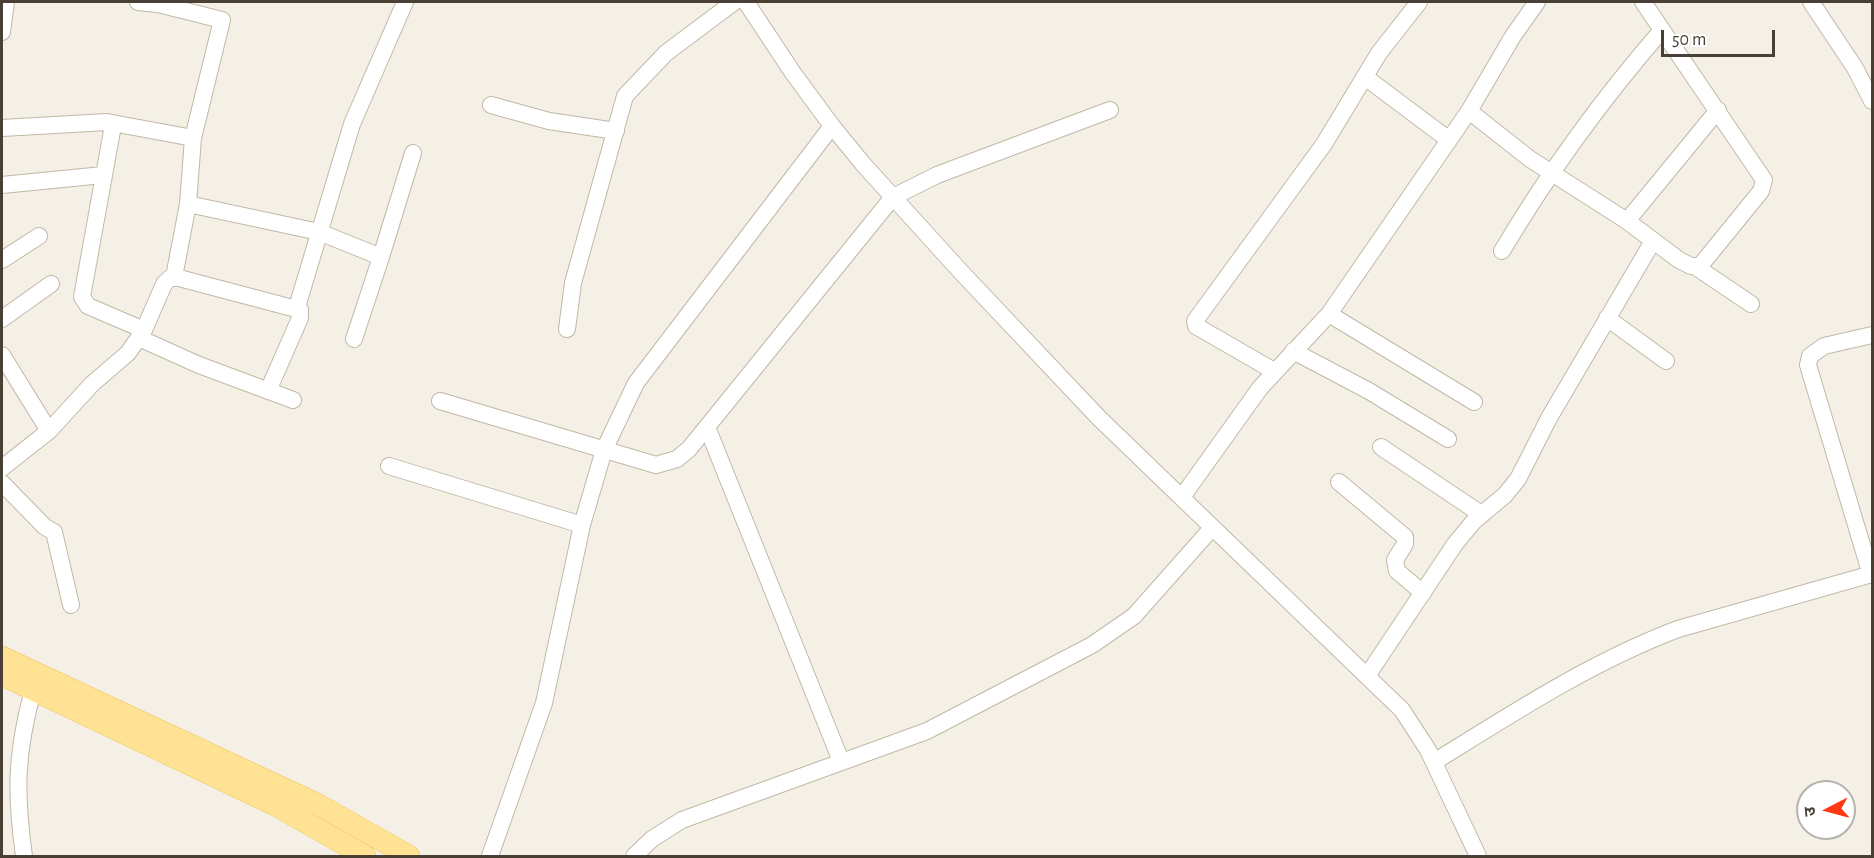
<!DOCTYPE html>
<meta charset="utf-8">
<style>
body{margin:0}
#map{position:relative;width:1874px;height:858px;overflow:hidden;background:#f4f0e5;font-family:"Alegreya Sans","Noto Sans Devanagari",sans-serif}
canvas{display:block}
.frame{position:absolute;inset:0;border:3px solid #484034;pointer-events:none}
.north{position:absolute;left:1796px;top:780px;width:60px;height:60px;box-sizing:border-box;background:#fff;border:2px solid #b6b3ae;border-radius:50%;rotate:264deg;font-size:16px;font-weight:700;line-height:24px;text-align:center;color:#484034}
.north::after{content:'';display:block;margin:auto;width:21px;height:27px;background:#ff3a12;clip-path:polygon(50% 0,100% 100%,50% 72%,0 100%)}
.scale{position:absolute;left:1661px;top:30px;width:114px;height:27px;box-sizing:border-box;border:3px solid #484034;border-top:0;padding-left:8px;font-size:18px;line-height:21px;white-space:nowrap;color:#484034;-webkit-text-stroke:4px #fff;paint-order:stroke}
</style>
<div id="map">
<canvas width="1874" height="858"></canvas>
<div class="frame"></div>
<div class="north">उ</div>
<div class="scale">50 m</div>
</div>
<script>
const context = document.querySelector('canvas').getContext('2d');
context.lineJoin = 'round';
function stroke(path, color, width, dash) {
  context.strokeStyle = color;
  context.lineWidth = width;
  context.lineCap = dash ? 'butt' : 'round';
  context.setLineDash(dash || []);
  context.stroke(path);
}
const minor = new Path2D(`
 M 138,2 L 158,4 L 222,20 L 193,138 L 188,204 L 174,277
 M 746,2 L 793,73 L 832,126 L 863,164 L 962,273 L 1099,418 L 1402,710 L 1428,750 L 1478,856
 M 1811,2 L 1855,68 L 1872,101
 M 2,32 L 6,2
 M 1365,77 L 1449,140
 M 491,105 L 549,121 L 616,131
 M 1469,111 L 1530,159 L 1627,221 L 1679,260 L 1691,266 L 1700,266 L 1761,191 L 1764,180 L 1643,2
 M 110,123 L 112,131 L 82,297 L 88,306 L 144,330
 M 2,128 L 107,122 L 193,138
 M 2,185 L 103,175
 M 188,204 L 319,232 L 381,257 L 413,153
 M 1627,221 L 1718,110
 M 1502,251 C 1549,172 1602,99 1662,30
 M 2,260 L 39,236
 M 1696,267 L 1751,304
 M 297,307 L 352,124 L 405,2
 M 1329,314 L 1474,402
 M 1607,318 L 1666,361
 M 2,319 L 51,284
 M 567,329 L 573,283 L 625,96 L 666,53 L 734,2
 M 139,338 L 199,365 L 293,400
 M 354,339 L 381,257
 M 1293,351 L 1369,391 L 1448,439
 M 2,355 L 49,431
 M 1274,371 L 1196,326 L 1195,321 L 1324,144 L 1379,53 L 1419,2
 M 440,401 L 656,465 L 677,459 L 689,449 L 893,197 L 937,175 L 1110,110
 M 707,427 L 841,761
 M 1381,447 L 1481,514
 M 389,466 L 582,525
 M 2,468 L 49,431 L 92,384 L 128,353 L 144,330 L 164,284 L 170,278 L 179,278 L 300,310 L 300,318 L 268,391
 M 1339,482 L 1405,537 L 1405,544 L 1395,560 L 1397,571 L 1423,593
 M 2,483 L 45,527 L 54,532 L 71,605
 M 1182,497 L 1260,388 L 1329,314 L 1469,111 L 1513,36 L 1537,2
 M 1871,575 L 1808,365 L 1810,356 L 1824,346 L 1872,335
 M 1367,676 L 1455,544 L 1474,521 L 1505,495 L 1518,479 L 1549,418 L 1653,241
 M 1434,762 C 1513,713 1591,662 1678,629 L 1872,574
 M 24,856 C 15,792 16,753 33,690
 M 490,856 L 544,703 L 582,525 L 604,450 L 636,383 L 832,126
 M 634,856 L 652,839 L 682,820 L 927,731 L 1092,645 L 1134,616 L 1212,528`);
const major = new Path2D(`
 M 2,657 L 319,805 L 409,856
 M 2,675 L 275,805 L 365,856`);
stroke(minor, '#c1b8a7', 18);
stroke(major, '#f0c558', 22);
stroke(minor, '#fff', 16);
stroke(major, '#ffe294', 21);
</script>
